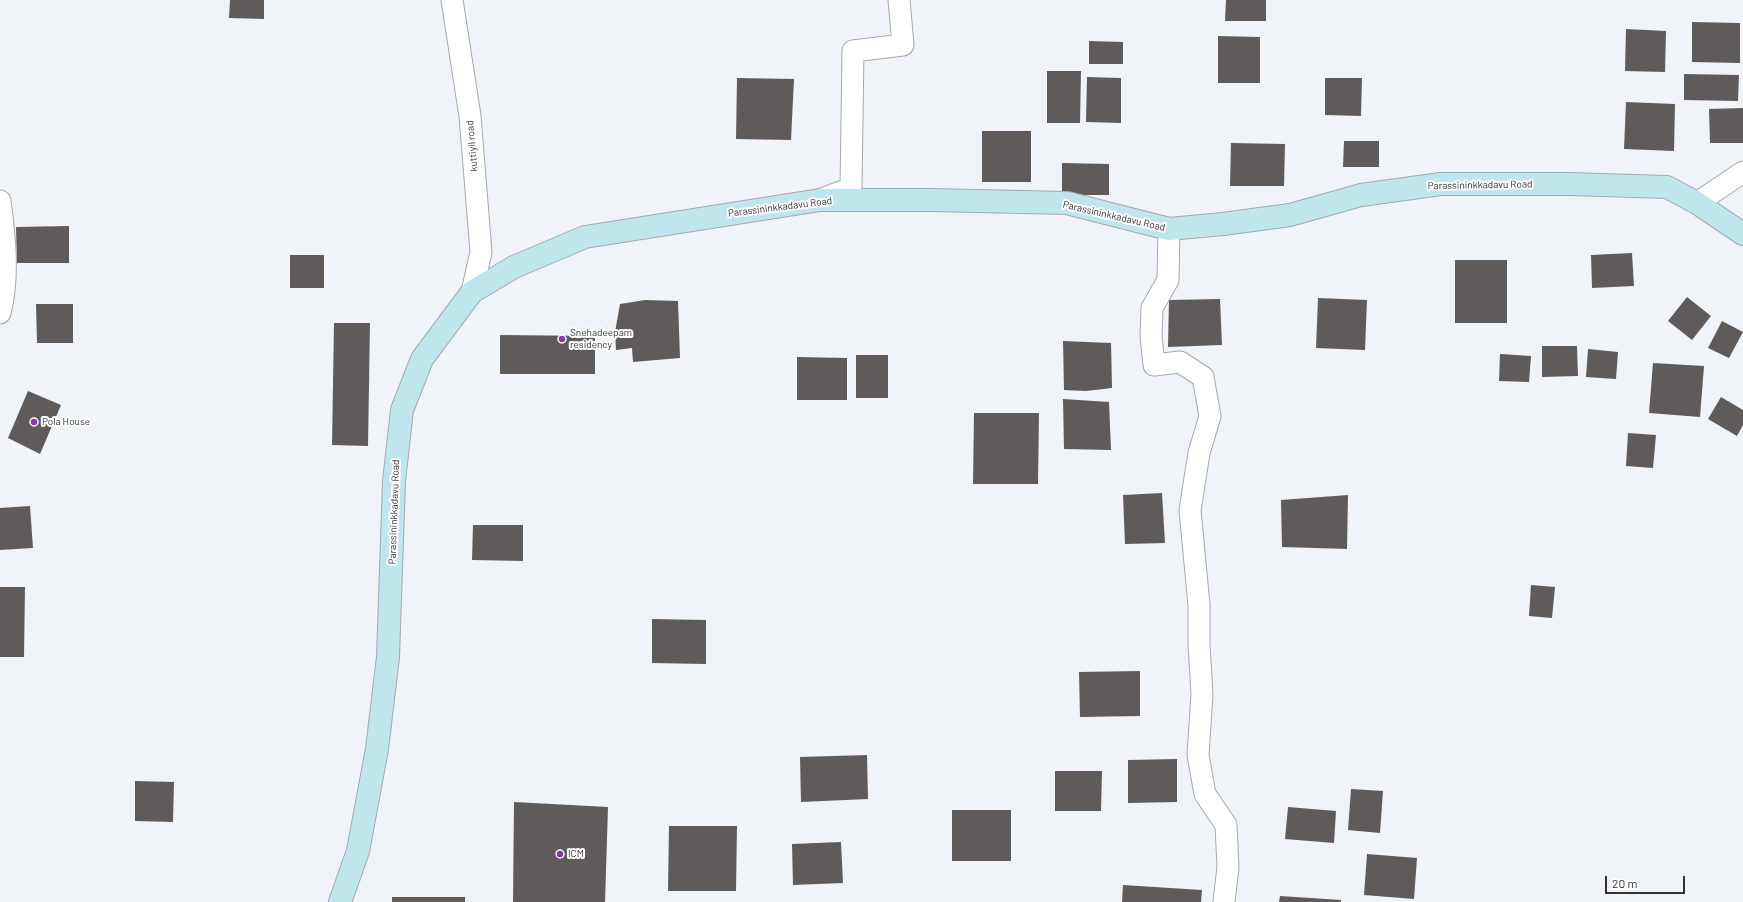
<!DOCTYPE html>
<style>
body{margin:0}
#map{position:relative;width:1743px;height:902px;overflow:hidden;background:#f0f3f7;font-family:Barlow,sans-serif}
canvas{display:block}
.scale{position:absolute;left:1605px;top:876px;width:80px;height:18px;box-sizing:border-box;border:2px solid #313233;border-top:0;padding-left:5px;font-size:12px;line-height:14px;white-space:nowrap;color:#313233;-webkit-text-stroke:3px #fff;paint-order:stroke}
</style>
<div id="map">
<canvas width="1743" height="902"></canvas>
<div class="scale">20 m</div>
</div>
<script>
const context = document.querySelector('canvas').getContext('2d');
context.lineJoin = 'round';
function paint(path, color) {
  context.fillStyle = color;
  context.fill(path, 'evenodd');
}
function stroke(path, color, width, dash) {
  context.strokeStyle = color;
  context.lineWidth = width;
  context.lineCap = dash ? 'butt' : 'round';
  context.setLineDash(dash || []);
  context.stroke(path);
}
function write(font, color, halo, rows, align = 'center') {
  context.font = font + ' Barlow,sans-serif';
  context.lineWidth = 4;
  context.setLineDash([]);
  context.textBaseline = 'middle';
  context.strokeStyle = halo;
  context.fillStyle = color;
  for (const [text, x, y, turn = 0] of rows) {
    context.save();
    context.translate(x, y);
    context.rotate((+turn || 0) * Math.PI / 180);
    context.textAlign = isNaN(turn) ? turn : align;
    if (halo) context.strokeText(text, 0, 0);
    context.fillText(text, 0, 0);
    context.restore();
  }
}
const building = new Path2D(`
 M 230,0 L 264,0 L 264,19 L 229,18 Z
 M 1226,0 L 1266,0 L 1266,21 L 1225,21 Z
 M 1692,22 L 1740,23 L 1740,63 L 1692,62 Z
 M 1626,29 L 1666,31 L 1665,72 L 1625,71 Z
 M 1218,36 L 1260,37 L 1260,83 L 1218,83 Z
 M 1089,41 L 1123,42 L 1123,64 L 1089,64 Z
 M 1047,71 L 1081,71 L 1080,123 L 1047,123 Z
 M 1684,74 L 1739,75 L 1738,101 L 1684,100 Z
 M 1087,77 L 1121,78 L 1121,123 L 1086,122 Z
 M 737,78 L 794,79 L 791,140 L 736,139 Z
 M 1325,78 L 1362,78 L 1361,116 L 1325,115 Z
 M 1626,102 L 1675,104 L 1674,151 L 1624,149 Z
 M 1743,108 L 1743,143 L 1710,143 L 1709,109 Z
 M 982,131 L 1031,131 L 1031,182 L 982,182 Z
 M 1344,141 L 1379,141 L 1379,167 L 1343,167 Z
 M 1231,143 L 1285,144 L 1284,186 L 1230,186 Z
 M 1062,163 L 1109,164 L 1109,195 L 1062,195 Z
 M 69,226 L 69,263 L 17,263 L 16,227 Z
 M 1632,253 L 1634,286 L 1592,288 L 1591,255 Z
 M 290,255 L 324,255 L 324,288 L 290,288 Z
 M 1455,260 L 1507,260 L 1507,323 L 1455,323 Z
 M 1687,297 L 1711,316 L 1692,340 L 1668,321 Z
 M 1318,298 L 1367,300 L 1365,350 L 1316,348 Z
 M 1220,299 L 1222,345 L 1168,347 L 1169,300 Z
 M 645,300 L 678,301 L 680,358 L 633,362 L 632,348 L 616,350 L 615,332 L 620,304 Z
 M 36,304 L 73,304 L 73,343 L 37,343 Z
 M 1722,321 L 1743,332 L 1729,358 L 1708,348 Z
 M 334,323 L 370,323 L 368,446 L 332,445 Z
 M 500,335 L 595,336 L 595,374 L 500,374 Z
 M 1063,341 L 1111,343 L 1112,388 L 1086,391 L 1064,390 Z
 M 1542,346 L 1577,346 L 1578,376 L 1542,377 Z
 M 1588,349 L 1618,352 L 1616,379 L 1586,377 Z
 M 1500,354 L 1531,356 L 1529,382 L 1499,381 Z
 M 856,355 L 888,355 L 888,398 L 856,398 Z
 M 797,357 L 847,358 L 847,400 L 797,400 Z
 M 1653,363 L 1704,366 L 1700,417 L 1649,413 Z
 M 28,391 L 61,405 L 40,454 L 8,438 Z
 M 1721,397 L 1743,410 L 1743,425 L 1737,436 L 1708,419 Z
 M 1063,399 L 1109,402 L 1111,450 L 1064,449 Z
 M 974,413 L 1039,413 L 1038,484 L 973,484 Z
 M 1628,433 L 1656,435 L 1653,468 L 1626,466 Z
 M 1162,493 L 1165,543 L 1125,544 L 1123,495 Z
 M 1348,495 L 1347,549 L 1282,547 L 1281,500 Z
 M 30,506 L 33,548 L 0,550 L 0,508 Z
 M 473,525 L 523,525 L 523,561 L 472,560 Z
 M 1531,585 L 1555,587 L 1552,618 L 1529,616 Z
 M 0,587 L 25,587 L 24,657 L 0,657 Z
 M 652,619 L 706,620 L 706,664 L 652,663 Z
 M 1140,671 L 1140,716 L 1080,717 L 1079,672 Z
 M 867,755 L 868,799 L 801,802 L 800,757 Z
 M 1177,759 L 1177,802 L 1128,803 L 1128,760 Z
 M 1055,771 L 1102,771 L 1101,811 L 1055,811 Z
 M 135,781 L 174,782 L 173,822 L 135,821 Z
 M 1351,789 L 1383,791 L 1380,833 L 1348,830 Z
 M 514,802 L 608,807 L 605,902 L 513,902 Z
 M 1288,807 L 1336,811 L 1334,843 L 1285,839 Z
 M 952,810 L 1011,810 L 1011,861 L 952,861 Z
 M 669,826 L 737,826 L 736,891 L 668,891 Z
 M 841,842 L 843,883 L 793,885 L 792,844 Z
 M 1367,854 L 1417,858 L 1414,899 L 1364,895 Z
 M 1123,885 L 1202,890 L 1201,902 L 1122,902 Z
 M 1280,896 L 1341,900 L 1341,902 L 1279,902 Z
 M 392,897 L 465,897 L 465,902 L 392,902 Z`);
const street = new Path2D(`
 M 452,0 L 470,116 L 481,252 L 472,292
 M 822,199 L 851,188 L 853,51 L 903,45 L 899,0
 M 0,201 C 5,237 9,278 0,313
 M 1697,203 L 1743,172
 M 1169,229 L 1168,280 L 1152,308 L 1151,336 L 1154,365 L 1180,362 L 1203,377 L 1210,416 L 1199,453 L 1190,510 L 1199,605 L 1199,644 L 1202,694 L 1198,755 L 1205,794 L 1226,825 L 1228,867 L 1224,902`);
const secondary = new Path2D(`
 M 340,902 L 358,851 L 377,749 L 388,657 L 394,481 L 402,410 L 422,359 L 472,292 L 514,267 L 585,237 L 820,200 L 930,200 L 1067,203 L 1169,229 L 1223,224 L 1290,215 L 1361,195 L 1441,184 L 1569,184 L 1667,187 L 1697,203 L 1743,234`);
const markers = [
 [562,339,4,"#863aab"],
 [34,422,4,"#863aab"],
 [560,854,4,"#863aab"]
];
const streetNames = [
 ["kuttiyil road",472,146,-95],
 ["Parassininkkadavu Road",1480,185,-1],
 ["Parassininkkadavu Road",780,207,-7],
 ["Parassininkkadavu Road",1114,216,13],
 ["Parassininkkadavu Road",394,512,-88]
];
const poiNames = [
 ["Snehadeepam",570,333],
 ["residency",570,345],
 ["Pola House",42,422],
 ["ICM",568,854]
];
paint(building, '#5f5b5a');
stroke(street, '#a6a8ac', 23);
stroke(secondary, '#a6a8ac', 24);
stroke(street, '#fff', 21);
stroke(secondary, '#bee6ec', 22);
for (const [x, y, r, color] of markers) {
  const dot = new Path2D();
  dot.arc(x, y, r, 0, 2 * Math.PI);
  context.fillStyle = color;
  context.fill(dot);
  stroke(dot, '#fff', 1.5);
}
write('10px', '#313233', '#fff', streetNames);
write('10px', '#313233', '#fff', poiNames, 'left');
</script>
